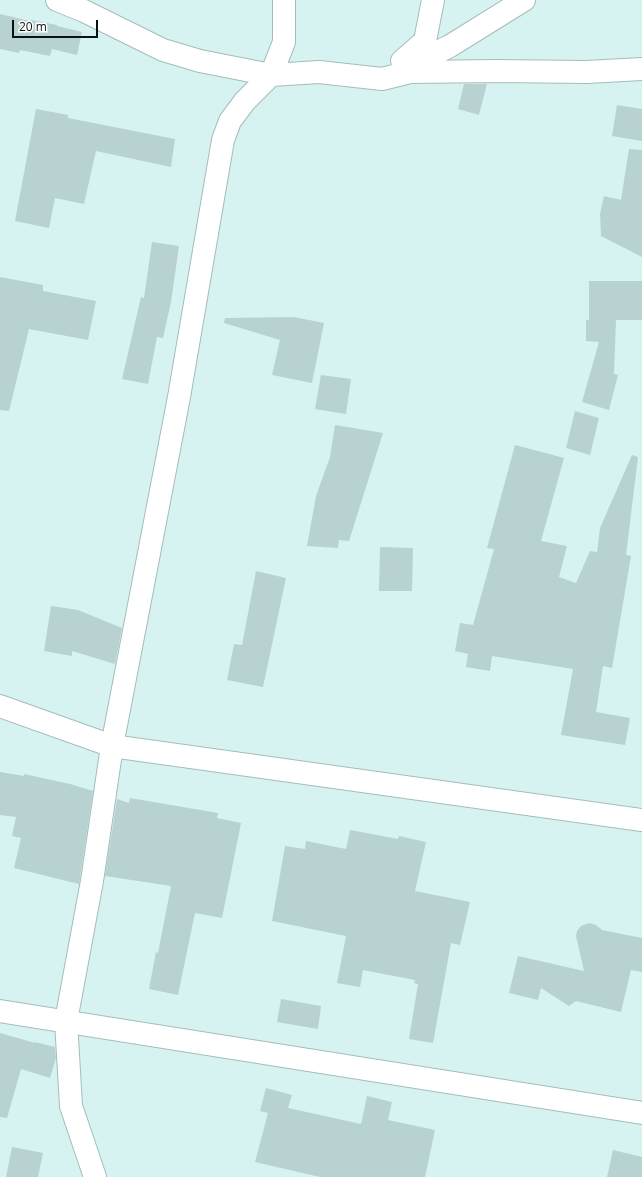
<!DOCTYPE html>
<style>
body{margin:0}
#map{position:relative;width:642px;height:1177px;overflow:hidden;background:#d7f3f1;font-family:"Open Sans",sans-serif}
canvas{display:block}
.scale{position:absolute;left:12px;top:20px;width:86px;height:18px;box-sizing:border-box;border:2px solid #0a1313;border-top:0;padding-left:5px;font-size:12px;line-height:14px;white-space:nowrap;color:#0a1313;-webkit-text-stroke:3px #fff;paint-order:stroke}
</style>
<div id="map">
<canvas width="642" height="1177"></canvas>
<div class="scale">20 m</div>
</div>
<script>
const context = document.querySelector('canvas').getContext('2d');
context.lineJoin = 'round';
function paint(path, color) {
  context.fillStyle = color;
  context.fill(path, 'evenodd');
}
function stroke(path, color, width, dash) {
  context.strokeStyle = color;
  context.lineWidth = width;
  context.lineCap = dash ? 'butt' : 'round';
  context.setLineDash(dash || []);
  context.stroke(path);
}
const building = new Path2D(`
 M 0,14 L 30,21 L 31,20 L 57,25 L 57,26 L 82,32 L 77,55 L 52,49 L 50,56 L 20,50 L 19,53 L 0,49 Z
 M 464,84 L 487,84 L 479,115 L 458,109 Z
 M 617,105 L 642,109 L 642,141 L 612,136 Z
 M 36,109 L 68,115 L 68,118 L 175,139 L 171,167 L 96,151 L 84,204 L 55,198 L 49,228 L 15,221 Z
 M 629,149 L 642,150 L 642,257 L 601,236 L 600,214 L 604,196 L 621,200 Z
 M 152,242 L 179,246 L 171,302 L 163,338 L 157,337 L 148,384 L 122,379 L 141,297 L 144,298 Z
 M 0,277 L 43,285 L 43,291 L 96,301 L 88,340 L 29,329 L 9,411 L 0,410 Z
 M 589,281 L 642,281 L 642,320 L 616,320 L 614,374 L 618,375 L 609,410 L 582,402 L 599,342 L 586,341 L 586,320 L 589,320 Z
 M 294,317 L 324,323 L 312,383 L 272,375 L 280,340 L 224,323 L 225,318 Z
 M 321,375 L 351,379 L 346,414 L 315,409 Z
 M 575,411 L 599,418 L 590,455 L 566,448 Z
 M 335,425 L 383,433 L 349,541 L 339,540 L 338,548 L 307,546 L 316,496 L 330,457 Z
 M 515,445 L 564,458 L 541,541 L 567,546 L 559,577 L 576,583 L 590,551 L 597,552 L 600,528 L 632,455 L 638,457 L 626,555 L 631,556 L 612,668 L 603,666 L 596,712 L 630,718 L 625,745 L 561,735 L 573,669 L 492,656 L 490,671 L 466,667 L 468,654 L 455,651 L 460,623 L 473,625 L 494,549 L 487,548 Z
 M 380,547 L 413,548 L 412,591 L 379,591 Z
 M 256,571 L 286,578 L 263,687 L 227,680 L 234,644 L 242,645 Z
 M 51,606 L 78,610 L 122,628 L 115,664 L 72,651 L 72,656 L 44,651 Z
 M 0,772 L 24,776 L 24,774 L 70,784 L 93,791 L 79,884 L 14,868 L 21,838 L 12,836 L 16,817 L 0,815 Z
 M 130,798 L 218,813 L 217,818 L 241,823 L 222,918 L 195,913 L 178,995 L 149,989 L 156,952 L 158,953 L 171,886 L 105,876 L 117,799 L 129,803 Z
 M 350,830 L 398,839 L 399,836 L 426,842 L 415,891 L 470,902 L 460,945 L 451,943 L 433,1043 L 409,1039 L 418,984 L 414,983 L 415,980 L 363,970 L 360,987 L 337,983 L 346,936 L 272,921 L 285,846 L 305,849 L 306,841 L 346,849 Z
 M 589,923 L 596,925 L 602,930 L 642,938 L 642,972 L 631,970 L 621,1012 L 576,1001 L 569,1006 L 541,988 L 538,1000 L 509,993 L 518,956 L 584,971 L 576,936 L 577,931 L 581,926 Z
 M 281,999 L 321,1006 L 318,1029 L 277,1022 Z
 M 0,1033 L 35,1043 L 35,1042 L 55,1047 L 56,1058 L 50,1078 L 21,1069 L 7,1118 L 0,1117 Z
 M 266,1088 L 292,1095 L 288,1108 L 361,1124 L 367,1096 L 392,1102 L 388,1120 L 435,1130 L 425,1177 L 320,1177 L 255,1162 L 268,1113 L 260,1111 Z
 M 12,1147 L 43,1153 L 38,1177 L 6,1177 Z
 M 613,1150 L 642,1157 L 642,1177 L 607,1177 Z`);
const minor = new Path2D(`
 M 57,0 L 84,11 L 163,50 L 200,61 L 271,75 L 319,72 L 382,79 L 410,72 L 498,71 L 587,72 L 642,69
 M 402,61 L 425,41 L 433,0
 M 403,69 L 450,46 L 524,0
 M 0,706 L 112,746 L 642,820
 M 0,1011 L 642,1113
 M 95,1177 L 71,1106 L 66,1021 L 92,881 L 112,746 L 179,397 L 223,140 L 230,121 L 245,101 L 271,75 L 284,42 L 284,0`);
paint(building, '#b7d2d0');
stroke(minor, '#a3bdbb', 24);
stroke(minor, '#fff', 22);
</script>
